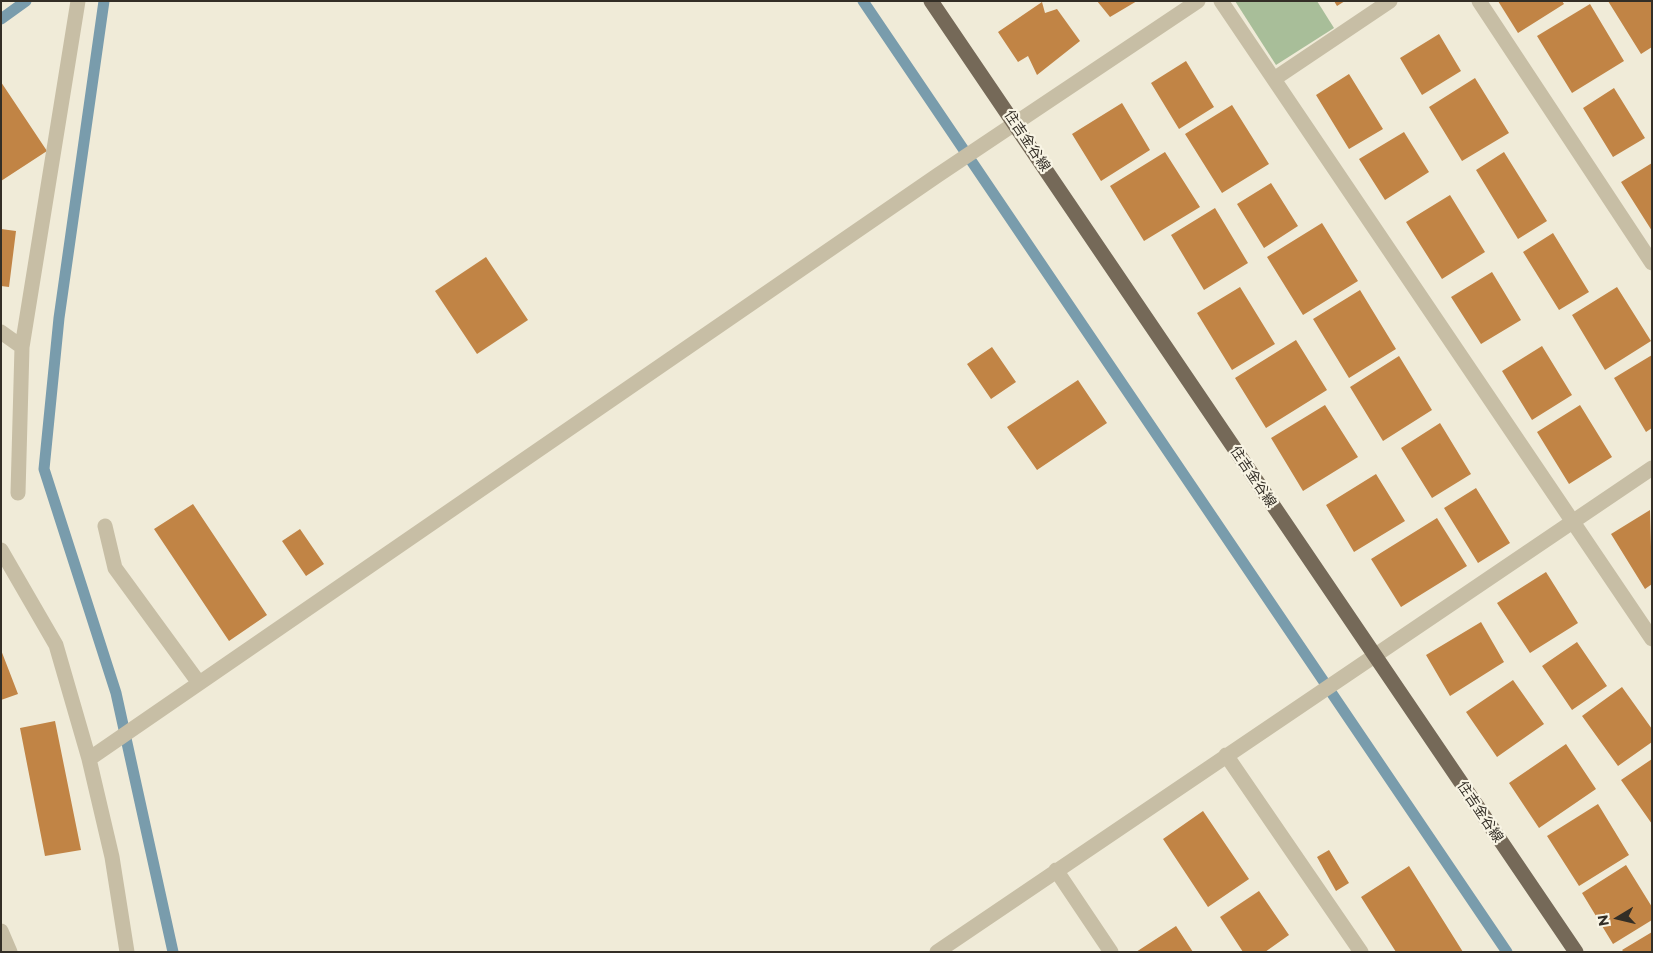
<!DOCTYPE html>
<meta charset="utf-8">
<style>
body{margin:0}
#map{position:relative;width:1653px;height:953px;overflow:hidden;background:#f0ebd8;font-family:Montserrat,sans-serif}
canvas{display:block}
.frame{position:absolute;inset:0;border:2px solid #332e26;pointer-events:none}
.north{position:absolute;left:1593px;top:893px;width:50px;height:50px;-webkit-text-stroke:4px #f8f4e4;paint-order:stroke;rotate:261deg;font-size:14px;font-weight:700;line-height:20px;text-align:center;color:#332e26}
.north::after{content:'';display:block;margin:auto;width:18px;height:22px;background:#332e26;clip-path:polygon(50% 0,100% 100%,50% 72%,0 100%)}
</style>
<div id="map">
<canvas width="1653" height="953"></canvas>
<div class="frame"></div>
<div class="north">N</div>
</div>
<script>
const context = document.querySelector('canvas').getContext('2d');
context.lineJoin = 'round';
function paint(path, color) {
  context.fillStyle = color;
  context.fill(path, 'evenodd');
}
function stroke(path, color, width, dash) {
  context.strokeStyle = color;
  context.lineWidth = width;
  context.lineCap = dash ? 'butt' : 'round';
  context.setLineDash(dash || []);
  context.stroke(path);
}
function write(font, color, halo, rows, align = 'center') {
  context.font = font + ' Montserrat,"Noto Sans JP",sans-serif';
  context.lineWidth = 4.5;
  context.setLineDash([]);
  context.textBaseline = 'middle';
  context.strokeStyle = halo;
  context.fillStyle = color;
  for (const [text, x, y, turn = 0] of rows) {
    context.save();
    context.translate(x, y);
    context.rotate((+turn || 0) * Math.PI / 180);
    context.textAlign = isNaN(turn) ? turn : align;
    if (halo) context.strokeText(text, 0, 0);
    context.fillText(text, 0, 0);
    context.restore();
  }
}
const green = new Path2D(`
 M 1235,1 L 1317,1 L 1334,28 L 1276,65 Z`);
const stream = new Path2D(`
 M 104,1 L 59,318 L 44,469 L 116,693 L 173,952
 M 863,1 L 1507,952
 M 1,19 L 26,1`);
const building = new Path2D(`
 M 1097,1 L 1137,1 L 1110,17 Z
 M 1334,1 L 1345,1 L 1337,6 Z
 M 1498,1 L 1562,1 L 1564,4 L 1518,33 Z
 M 1608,1 L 1652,1 L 1652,47 L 1641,54 Z
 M 1042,2 L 1045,13 L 1057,9 L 1080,41 L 1037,75 L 1028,56 L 1018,62 L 998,32 Z
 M 1590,4 L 1624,61 L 1572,93 L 1537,36 Z
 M 1439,34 L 1461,71 L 1422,95 L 1400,58 Z
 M 1186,61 L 1214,107 L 1179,129 L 1151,83 Z
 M 1349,74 L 1383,129 L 1349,149 L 1316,95 Z
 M 1475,78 L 1509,133 L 1462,161 L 1429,107 Z
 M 1,82 L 47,151 L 1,181 Z
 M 1614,88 L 1645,138 L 1613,157 L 1583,108 Z
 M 1122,103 L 1150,150 L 1101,181 L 1072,134 Z
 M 1232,105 L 1269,164 L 1222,193 L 1185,134 Z
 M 1404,132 L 1429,172 L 1385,200 L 1359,159 Z
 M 1165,152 L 1200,207 L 1144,241 L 1110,186 Z
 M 1504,152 L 1547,221 L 1518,239 L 1476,170 Z
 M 1652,163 L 1652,231 L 1621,182 Z
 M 1271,183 L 1298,226 L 1264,248 L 1237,204 Z
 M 1450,195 L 1485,252 L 1442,279 L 1406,222 Z
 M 1215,208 L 1248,263 L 1204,290 L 1171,235 Z
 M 1322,223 L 1358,281 L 1303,315 L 1267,257 Z
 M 1,229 L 16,231 L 9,287 L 1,286 Z
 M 1553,233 L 1589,292 L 1559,310 L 1523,252 Z
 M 486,257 L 528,320 L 477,354 L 435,291 Z
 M 1492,272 L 1521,320 L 1481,344 L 1451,297 Z
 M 1240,287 L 1275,344 L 1232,370 L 1197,313 Z
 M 1617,287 L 1651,341 L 1605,370 L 1572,315 Z
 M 1360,290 L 1396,349 L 1349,378 L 1313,319 Z
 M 1296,340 L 1327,390 L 1266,428 L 1235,378 Z
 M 1542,346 L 1572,395 L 1532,420 L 1502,371 Z
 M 992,347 L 1016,382 L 991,399 L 967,364 Z
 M 1652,355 L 1652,428 L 1646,432 L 1614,378 Z
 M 1399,356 L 1432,410 L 1383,441 L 1350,387 Z
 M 1078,380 L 1107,423 L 1037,470 L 1007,427 Z
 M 1325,405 L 1358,457 L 1303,491 L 1271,438 Z
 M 1580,405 L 1612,457 L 1569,484 L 1537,432 Z
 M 1440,423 L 1471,474 L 1432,498 L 1401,448 Z
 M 1376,474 L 1405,521 L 1354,552 L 1326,505 Z
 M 1476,488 L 1510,543 L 1478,563 L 1444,508 Z
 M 193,504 L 267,615 L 229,641 L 154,529 Z
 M 1650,510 L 1652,584 L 1645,589 L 1611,534 Z
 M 1437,518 L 1467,566 L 1401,607 L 1371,559 Z
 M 300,529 L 324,564 L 306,576 L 282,541 Z
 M 1546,572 L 1578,623 L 1530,653 L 1497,603 Z
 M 1481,622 L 1504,662 L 1450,696 L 1426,655 Z
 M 1577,642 L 1607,686 L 1572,710 L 1542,666 Z
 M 1,650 L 18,694 L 1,700 Z
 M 1513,680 L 1544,724 L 1497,757 L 1466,712 Z
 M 1622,687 L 1652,729 L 1652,742 L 1618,766 L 1582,716 Z
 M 55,721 L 81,850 L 45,856 L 20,728 Z
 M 1566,744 L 1596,789 L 1539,828 L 1509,783 Z
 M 1652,759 L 1652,824 L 1621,780 Z
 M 1598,804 L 1629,855 L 1579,886 L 1547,836 Z
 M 1203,811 L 1249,879 L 1208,907 L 1163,839 Z
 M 1329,850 L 1349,883 L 1336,891 L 1317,857 Z
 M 1626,865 L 1652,907 L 1652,920 L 1613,944 L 1582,893 Z
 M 1409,866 L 1463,952 L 1396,952 L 1361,897 Z
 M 1259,891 L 1289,935 L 1265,952 L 1243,952 L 1220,917 Z
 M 1176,926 L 1193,952 L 1136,952 Z
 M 1652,932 L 1652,952 L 1624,952 L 1622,950 Z`);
const minor = new Path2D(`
 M 1221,1 L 1652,639
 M 1479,1 L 1652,263
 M 1274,79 L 1390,1
 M 1,332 L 22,347 L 18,493
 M 22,347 L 78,1
 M 105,526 L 115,568 L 199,683
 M 1,550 L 56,645 L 89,759 L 112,857 L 127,952
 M 1226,755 L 1361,952
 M 89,759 L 938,175 L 1198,1
 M 1056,870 L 1111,952
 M 1,931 L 10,952
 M 937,952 L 1652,468`);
const major = new Path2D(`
 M 931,1 L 1576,952`);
const streetNames = [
 ["住吉金谷線",1027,141,56],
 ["住吉金谷線",1253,477,56],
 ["住吉金谷線",1480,812,56]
];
paint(green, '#a8be99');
stroke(stream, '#799cac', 11);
paint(building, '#c18445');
stroke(minor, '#c7bea5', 15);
stroke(major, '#756958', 15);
write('14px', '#332e26', '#f8f4e4', streetNames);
</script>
